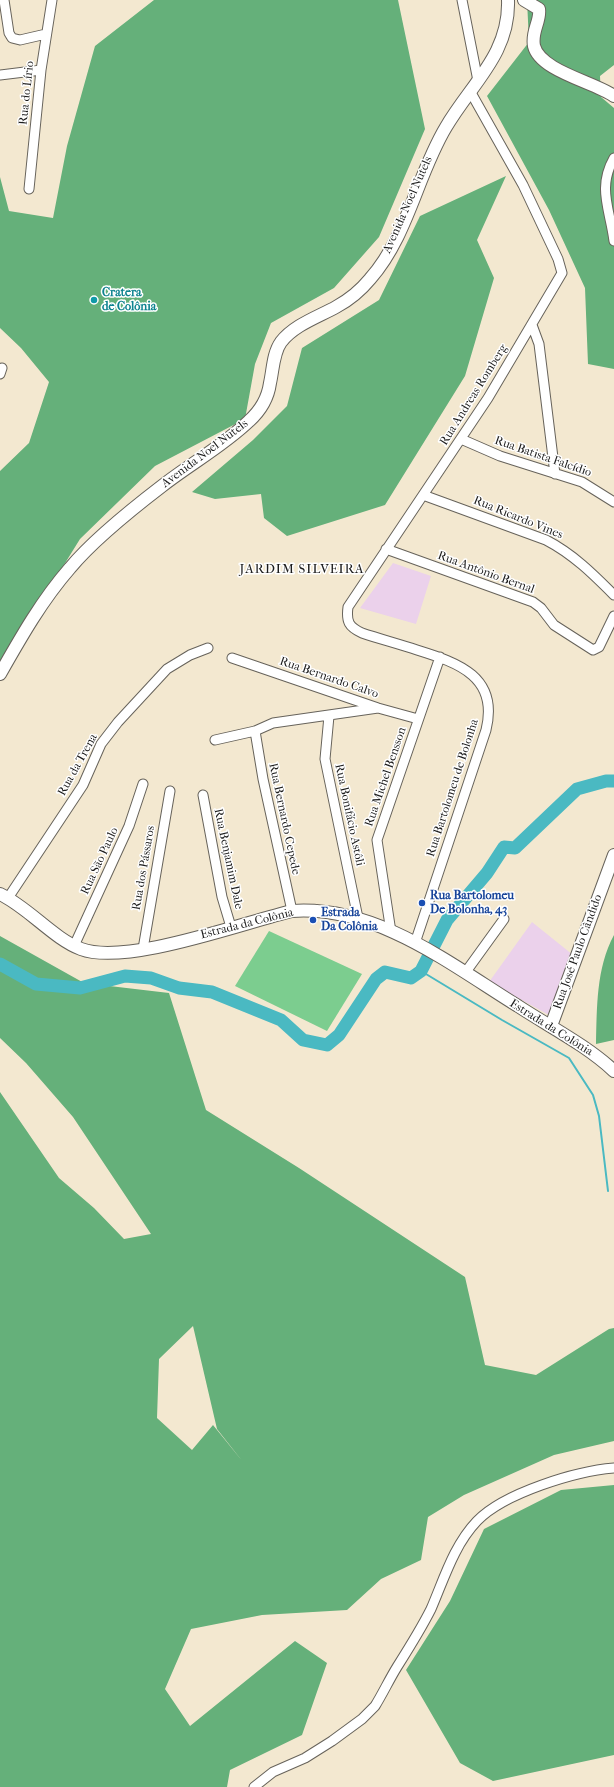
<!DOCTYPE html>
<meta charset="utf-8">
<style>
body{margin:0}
canvas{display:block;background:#f3e8d0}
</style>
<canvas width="614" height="1787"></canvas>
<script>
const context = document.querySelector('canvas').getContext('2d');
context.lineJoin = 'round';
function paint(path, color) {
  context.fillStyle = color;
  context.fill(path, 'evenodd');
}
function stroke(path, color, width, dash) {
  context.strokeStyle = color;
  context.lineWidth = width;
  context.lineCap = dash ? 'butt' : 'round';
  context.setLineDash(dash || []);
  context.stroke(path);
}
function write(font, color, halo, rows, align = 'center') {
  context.font = font + ' "IM FELL French Canon",serif';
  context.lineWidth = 3;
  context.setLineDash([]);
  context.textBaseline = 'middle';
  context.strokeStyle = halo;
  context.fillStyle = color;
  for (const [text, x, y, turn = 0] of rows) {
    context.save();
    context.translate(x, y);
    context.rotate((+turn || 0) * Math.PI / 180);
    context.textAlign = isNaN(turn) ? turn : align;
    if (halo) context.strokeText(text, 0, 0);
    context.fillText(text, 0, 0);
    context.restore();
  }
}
const built = new Path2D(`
 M 393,563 L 431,576 L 416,624 L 360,608 Z
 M 532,922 L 573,955 L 549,1015 L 489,982 Z`);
const green = new Path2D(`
 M 269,931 L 362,974 L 327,1031 L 235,986 Z`);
const forest = new Path2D(`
 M 154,0 L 398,0 L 425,129 L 379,237 L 334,288 L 271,323 L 255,364 L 245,419 L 155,466 L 80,539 L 49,589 L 0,673 L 0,471 L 29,443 L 49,382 L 21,348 L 0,328 L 0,177 L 9,211 L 53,218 L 67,146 L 95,46 Z
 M 527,0 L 614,0 L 614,65 L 600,76 L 601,97 L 614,108 L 614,369 L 588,364 L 585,288 L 549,210 L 487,96 L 529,42 Z
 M 506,176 L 477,240 L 494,278 L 465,376 L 385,505 L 287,536 L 264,518 L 261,494 L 215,499 L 192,492 L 253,440 L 287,406 L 302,348 L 379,300 L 420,216 Z
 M 614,935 L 614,1040 L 596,1044 C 597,1008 596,968 614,935 Z
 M 0,936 L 84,983 L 169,993 L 206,1110 L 299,1168 L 465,1277 L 485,1365 L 536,1375 L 609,1329 L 614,1328 L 614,1441 L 554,1455 L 464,1495 L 428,1517 L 421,1560 L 381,1579 L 347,1610 L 262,1615 L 191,1629 L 165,1689 L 190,1726 L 295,1641 L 327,1663 L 302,1735 L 230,1770 L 227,1787 L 0,1787 L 0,1092 L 59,1178 L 94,1208 L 124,1239 L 151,1234 L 73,1117 L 26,1063 L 0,1038 ZM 193,1326 L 217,1429 L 243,1462 L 213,1425 L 192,1450 L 157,1418 L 159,1359 Z
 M 614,1485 L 614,1755 L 493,1781 L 460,1763 L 406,1670 L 450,1601 L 484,1529 L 561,1490 Z`);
const stream = new Path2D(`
 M 421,971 L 502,1020 L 569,1058 L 593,1095 L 599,1116 L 608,1191`);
const river = new Path2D(`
 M 0,964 L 36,984 L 80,988 L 125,976 L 151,978 L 179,988 L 212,992 L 281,1020 L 303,1040 L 327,1045 L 339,1035 L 376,979 L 385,972 L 411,978 L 421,971 L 447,920 L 487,873 L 504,847 L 515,848 L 577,789 L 606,781 L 614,781`);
const street = new Path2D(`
 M 4,0 L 9,33 L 12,38 L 20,40 L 46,34
 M 462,0 L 478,81
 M 0,75 L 41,70
 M 614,158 C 597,188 610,209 614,241
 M 29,189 L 41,70 L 52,0
 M 532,325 L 539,344 L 555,474
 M 0,374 L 2,368
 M 461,439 L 500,456 L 582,482 L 614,502
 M 423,495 L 546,540 C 573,554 593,574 614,595
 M 386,549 L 533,602 L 541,608 L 554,625 L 593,650 L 599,647 L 614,616
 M 232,658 L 378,708 L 418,719
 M 329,716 L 325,759 L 358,918
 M 255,731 L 263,779 L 292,911
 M 215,740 L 255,731 L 273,723 L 378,708
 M 203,795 L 222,897 L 231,927
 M 8,898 L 83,785 L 101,744 L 118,722 L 167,669 L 190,655 L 208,648
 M 391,932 L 377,840 L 440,657
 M 415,943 L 486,730 C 499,677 459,663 417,650 C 399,644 380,639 362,633 C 349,627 346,622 348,607 L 488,398 L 562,273 L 558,259 L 523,185 L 470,91
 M 74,946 L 129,826 L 143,784
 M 143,949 L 170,791
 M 465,973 L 504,919
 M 254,1787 L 273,1772 L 305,1758 L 332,1741 L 362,1719 L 375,1706 C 383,1693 389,1680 397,1667 C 409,1648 421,1629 431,1609 C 444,1579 454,1545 477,1521 C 504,1493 576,1471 614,1468`);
const secondary = new Path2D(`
 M 524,0 L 539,9 C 541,21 531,31 534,46 C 540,71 594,82 614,96
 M 0,674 C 21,637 42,600 70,568 C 94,539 132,509 162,486 C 190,464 223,446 249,421 C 260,411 268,398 270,383 C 273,370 273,353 281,342 C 294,325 318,317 336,307 C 349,300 361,290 370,279 C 408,236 417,175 446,127 C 471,84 510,54 508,0
 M 0,894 C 29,908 54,939 81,949 C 126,966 242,923 292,911 C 376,905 450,964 518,1006 C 550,1027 586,1045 614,1071
 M 551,1026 L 614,855`);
const markers = [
 [94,300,4,"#0f9aa8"],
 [422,903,4,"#1a4fb4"],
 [313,920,4,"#1a4fb4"]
];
const streetNames = [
 ["Rua do Lírio",27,93,-84],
 ["Avenida Noel Nutels",408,205,-66],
 ["Rua Andreas Romberg",474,395,-58],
 ["Avenida Noel Nutels",205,454,-37],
 ["Rua Batista Falcídio",543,457,19],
 ["Rua Ricardo Vines",518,518,22],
 ["Rua Antônio Bernal",486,573,20],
 ["Rua Bernardo Calvo",329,678,19],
 ["Rua da Trena",78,765,-61],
 ["Rua Michel Bensson",386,777,-71],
 ["Rua Bartolomeu de Bolonha",453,788,-72],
 ["Rua Bonifácio Astôli",349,815,78],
 ["Rua Bernardo Cepede",284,819,78],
 ["Rua Benjamim Dale",228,859,78],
 ["Rua São Paulo",100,861,-65],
 ["Rua dos Pássaros",144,868,-80],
 ["Estrada da Colônia",247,924,-14],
 ["Rua José Paulo Cândido",578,952,-70],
 ["Estrada da Colônia",551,1028,32]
];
const cultureNames = [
 ["Cratera",102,293],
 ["de Colônia",102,307]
];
const transitNames = [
 ["Rua Bartolomeu",430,896],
 ["De Bolonha, 43",430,910],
 ["Estrada",321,913],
 ["Da Colônia",321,927]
];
const neighbourhoodNames = [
 ["JARDIM SILVEIRA",302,570]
];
paint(built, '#ebd1eb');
paint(green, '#7ccd8f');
paint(forest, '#65b07a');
stroke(stream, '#4ab9c2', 2);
stroke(river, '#4ab9c2', 13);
stroke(street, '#67635b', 11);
stroke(secondary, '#67635b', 14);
stroke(street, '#fff', 9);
stroke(secondary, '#fff', 12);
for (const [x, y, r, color] of markers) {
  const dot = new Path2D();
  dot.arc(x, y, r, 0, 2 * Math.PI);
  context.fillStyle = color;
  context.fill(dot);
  stroke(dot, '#fff', 1.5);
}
write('12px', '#1c1c1c', '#fff', streetNames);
write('bold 12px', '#0d838f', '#fff', cultureNames, 'left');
write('bold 12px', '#164399', '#fff', transitNames, 'left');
context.letterSpacing = '1px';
write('13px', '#1c1c1c', '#fff', neighbourhoodNames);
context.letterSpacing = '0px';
</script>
